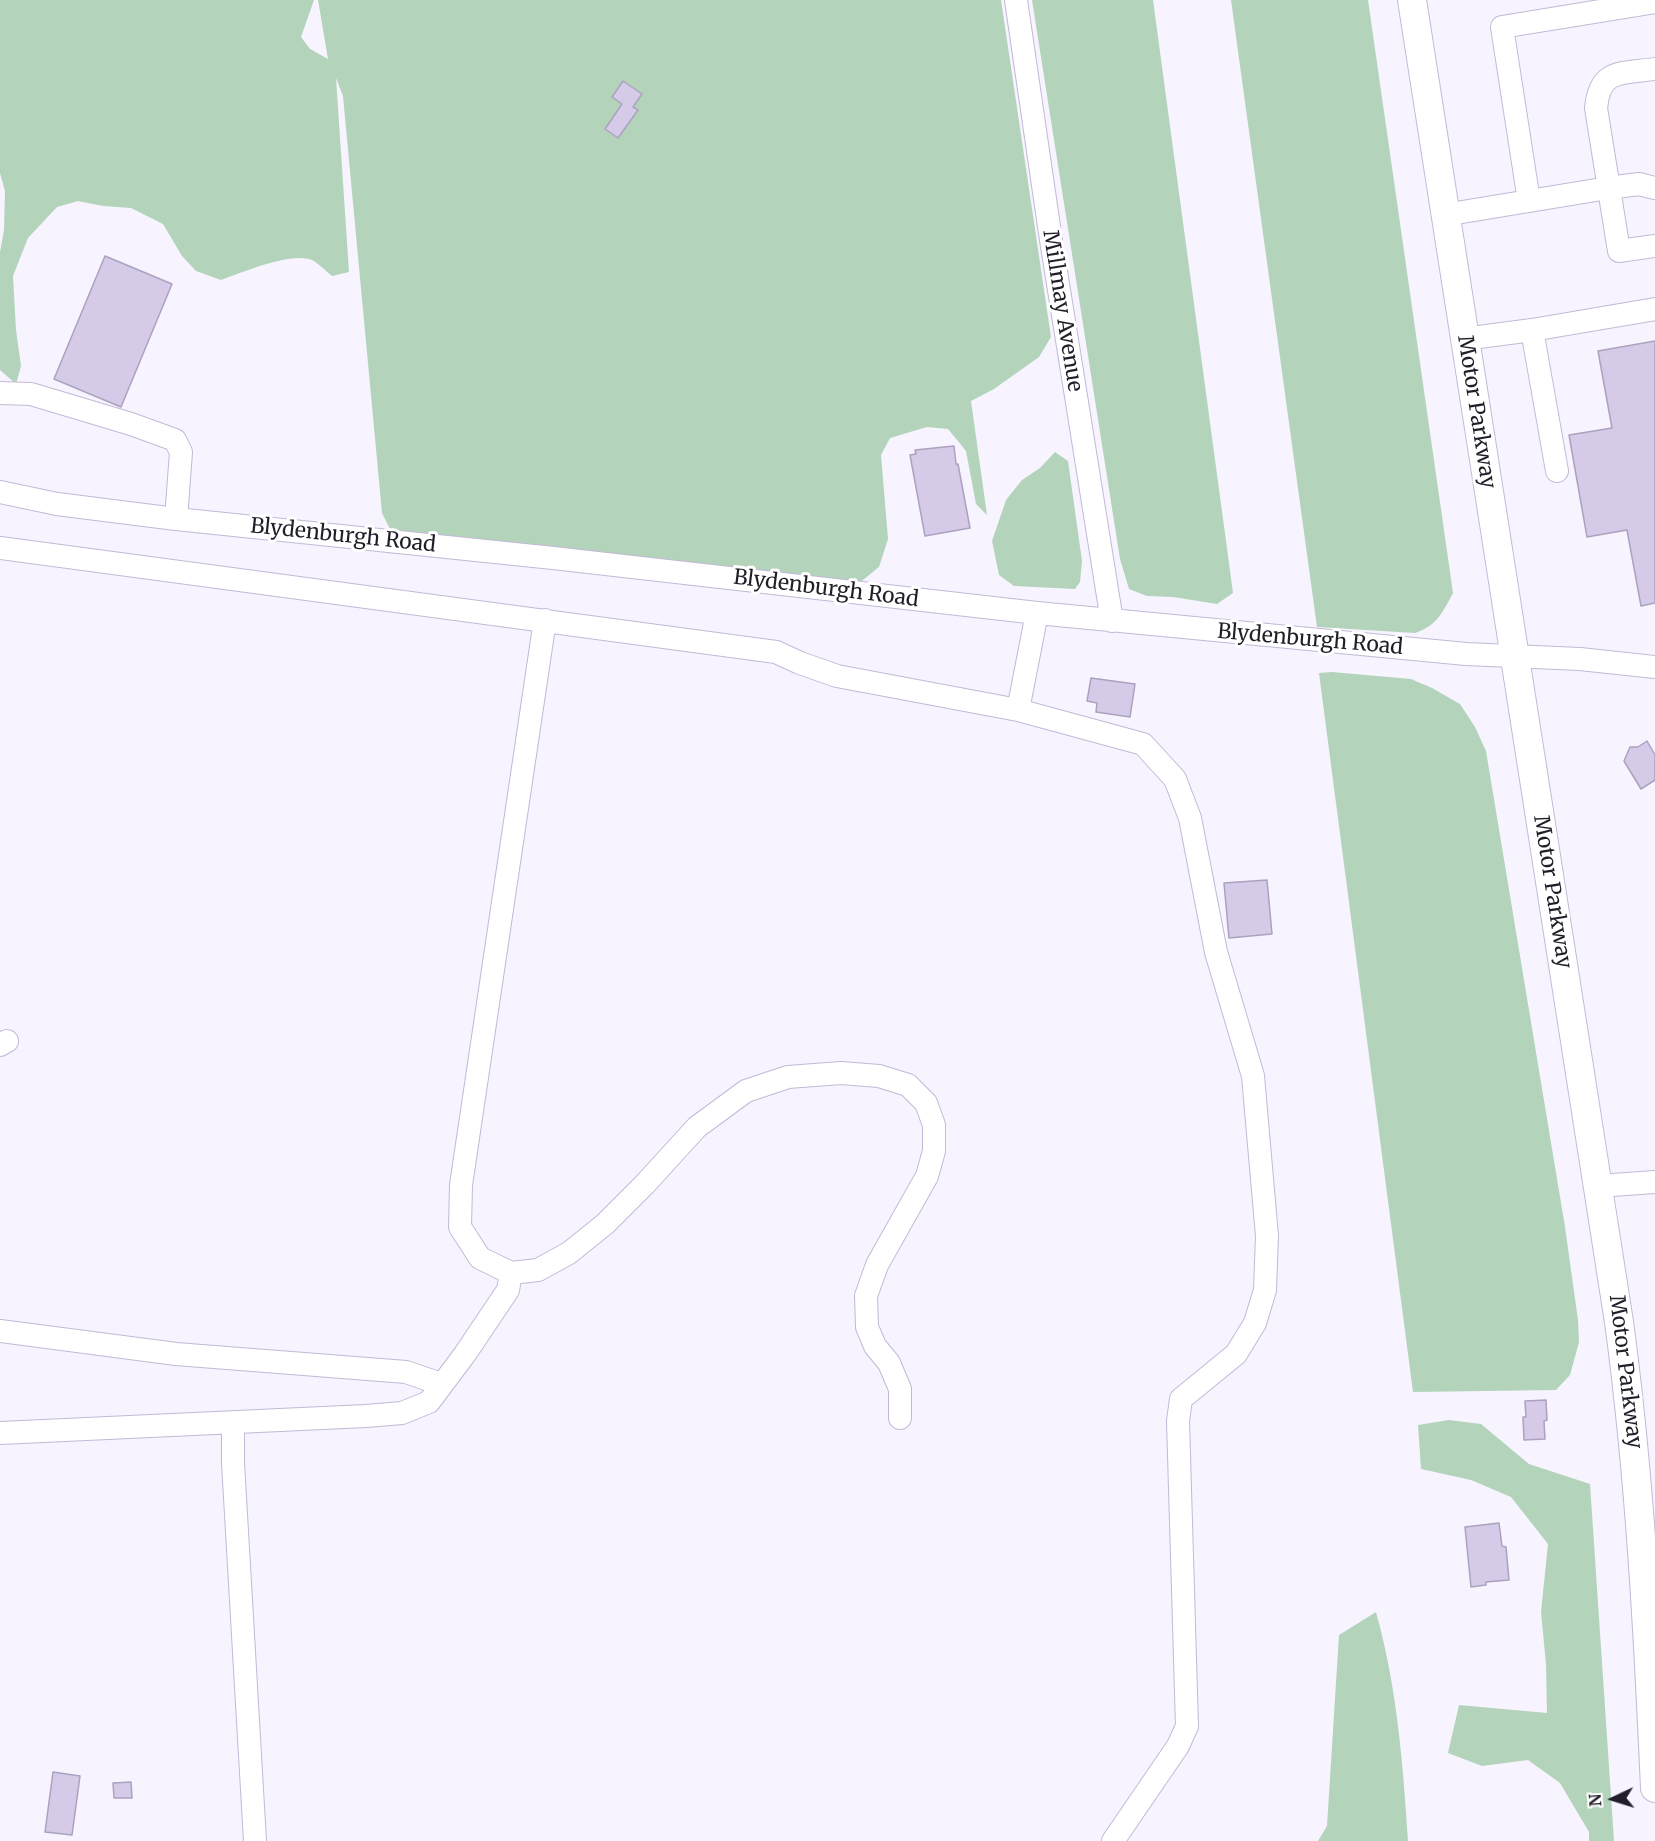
<!DOCTYPE html>
<style>
body{margin:0}
#map{position:relative;width:1655px;height:1841px;overflow:hidden;background:#f7f3ff;font-family:Merriweather,serif}
canvas{display:block}
.north{position:absolute;left:1583px;top:1769px;width:60px;height:60px;-webkit-text-stroke:4px #fff;paint-order:stroke;rotate:266deg;font-size:16px;font-weight:700;line-height:24px;text-align:center;color:#221e29}
.north::after{content:'';display:block;margin:auto;width:21px;height:27px;background:#221e29;clip-path:polygon(50% 0,100% 100%,50% 72%,0 100%)}
</style>
<div id="map">
<canvas width="1655" height="1841"></canvas>
<div class="north">N</div>
</div>
<script>
const context = document.querySelector('canvas').getContext('2d');
context.lineJoin = 'round';
function paint(path, color) {
  context.fillStyle = color;
  context.fill(path, 'evenodd');
}
function stroke(path, color, width, dash) {
  context.strokeStyle = color;
  context.lineWidth = width;
  context.lineCap = dash ? 'butt' : 'round';
  context.setLineDash(dash || []);
  context.stroke(path);
}
function write(font, color, halo, rows, align = 'center') {
  context.font = font + ' Merriweather,serif';
  context.lineWidth = 6;
  context.setLineDash([]);
  context.textBaseline = 'middle';
  context.strokeStyle = halo;
  context.fillStyle = color;
  for (const [text, x, y, turn = 0] of rows) {
    context.save();
    context.translate(x, y);
    context.rotate((+turn || 0) * Math.PI / 180);
    context.textAlign = isNaN(turn) ? turn : align;
    if (halo) context.strokeText(text, 0, 0);
    context.fillText(text, 0, 0);
    context.restore();
  }
}
const green = new Path2D(`
 M 0,0 L 314,0 L 301,37 L 310,49 L 328,59 L 318,0 L 1001,0 L 1051,337 L 1039,357 L 994,389 L 971,401 L 987,515 L 976,504 L 966,451 L 948,429 L 927,427 L 890,438 L 881,455 L 888,539 L 879,567 L 853,588 L 390,529 L 382,513 L 343,96 L 336,78 L 349,272 L 332,276 C 327,272 320,265 314,261 C 293,250 242,273 221,280 L 196,271 L 182,256 L 163,224 L 131,208 L 103,206 L 78,201 L 57,207 L 28,238 L 13,276 L 16,330 L 21,366 L 16,384 L 0,370 L 0,252 L 4,230 L 5,191 L 0,173 Z
 M 1032,0 L 1153,0 L 1233,593 L 1217,604 L 1173,597 L 1147,596 L 1129,589 L 1120,559 Z
 M 1231,0 L 1368,0 L 1453,593 C 1442,613 1438,625 1415,633 L 1317,627 Z
 M 1055,452 L 1068,461 L 1082,561 L 1080,582 L 1075,589 L 1014,586 L 999,575 L 992,541 L 1006,500 L 1022,480 L 1040,468 Z
 M 1332,672 L 1411,679 L 1432,688 L 1460,704 L 1475,727 L 1486,751 L 1565,1227 L 1578,1320 L 1579,1342 L 1570,1375 L 1556,1390 L 1413,1392 L 1319,673 Z
 M 1449,1420 L 1481,1424 L 1529,1464 L 1590,1484 L 1614,1841 L 1589,1841 L 1589,1832 L 1560,1783 L 1528,1760 L 1482,1766 L 1448,1753 L 1459,1705 L 1547,1713 L 1546,1664 L 1541,1612 L 1548,1544 L 1511,1497 L 1471,1480 L 1421,1469 L 1418,1425 Z
 M 1376,1612 C 1397,1687 1403,1764 1408,1841 L 1318,1841 L 1327,1826 L 1339,1635 Z`);
const building = new Path2D(`
 M 623,81 L 642,94 L 633,107 L 638,110 L 618,138 L 605,129 L 622,104 L 612,97 Z
 M 105,256 L 172,284 L 121,407 L 54,379 Z
 M 1655,341 L 1655,603 L 1641,606 L 1627,530 L 1587,537 L 1569,435 L 1612,428 L 1598,351 Z
 M 954,446 L 956,464 L 958,464 L 970,528 L 925,536 L 910,455 L 916,454 L 915,450 Z
 M 1091,678 L 1135,684 L 1130,717 L 1096,712 L 1097,703 L 1087,701 Z
 M 1647,741 L 1655,755 L 1655,780 L 1641,789 L 1624,761 L 1630,747 L 1638,747 Z
 M 1267,880 L 1272,934 L 1229,938 L 1224,883 Z
 M 1546,1400 L 1547,1420 L 1544,1421 L 1545,1439 L 1524,1440 L 1523,1417 L 1526,1417 L 1525,1401 Z
 M 1499,1523 L 1502,1546 L 1506,1547 L 1509,1580 L 1486,1582 L 1486,1585 L 1471,1587 L 1465,1527 Z
 M 53,1772 L 80,1776 L 72,1835 L 45,1832 Z
 M 131,1782 L 132,1798 L 114,1798 L 113,1783 Z`);
const minor = new Path2D(`
 M 1016,0 L 1051,240 L 1112,621
 M 1655,69 C 1621,74 1600,68 1596,108 L 1619,251 L 1655,246
 M 1529,201 L 1502,27 L 1655,2
 M 1444,215 L 1608,188 L 1639,184 L 1655,188
 M 1532,330 L 1557,471
 M 1464,339 L 1532,330 L 1655,309
 M 0,393 L 31,394 L 131,424 L 175,440 L 181,452 L 176,519
 M 0,492 L 57,504 L 176,519 L 553,558 L 1037,613 L 1466,654 L 1580,659 L 1655,667
 M 0,548 L 776,652 L 800,663 L 837,676 L 1018,710 L 1143,744 L 1175,779 L 1190,818 L 1216,952 L 1253,1076 L 1267,1236 L 1265,1290 L 1255,1323 L 1236,1354 L 1181,1399 L 1178,1421 L 1187,1726 L 1178,1746 L 1113,1841
 M 1018,710 L 1037,613
 M 0,1045 L 7,1041
 M 1598,1186 L 1655,1182
 M 511,1273 L 480,1258 L 460,1227 L 461,1185 L 545,620
 M 0,1331 L 176,1354 L 406,1372 L 441,1384
 M 233,1422 L 233,1463 L 255,1841
 M 0,1433 L 366,1416 L 402,1413 L 429,1402 L 465,1354 L 508,1290 L 511,1273 L 538,1270 L 569,1253 L 605,1224 L 645,1184 L 697,1127 L 746,1091 L 788,1077 L 841,1073 L 879,1076 L 908,1085 L 926,1103 L 934,1125 L 934,1151 L 927,1176 L 877,1265 L 866,1296 L 867,1327 L 875,1346 L 889,1363 L 900,1389 L 900,1418`);
const major = new Path2D(`
 M 1412,0 L 1619,1322 C 1640,1477 1648,1632 1655,1788`);
const streetNames = [
 ["Millmay Avenue",1062,311,81],
 ["Motor Parkway",1476,412,81],
 ["Blydenburgh Road",343,536,6],
 ["Blydenburgh Road",826,589,7],
 ["Blydenburgh Road",1310,640,5],
 ["Motor Parkway",1552,892,81],
 ["Motor Parkway",1625,1372,83]
];
paint(green, '#b3d4bb');
paint(building, '#d5cae8');
stroke(building, '#aca2be', 1.5);
stroke(minor, '#c3b9d6', 24);
stroke(major, '#c3b9d6', 30);
stroke(minor, '#fff', 22);
stroke(major, '#fff', 28);
write('21px', '#221e29', '#fff', streetNames);
</script>
